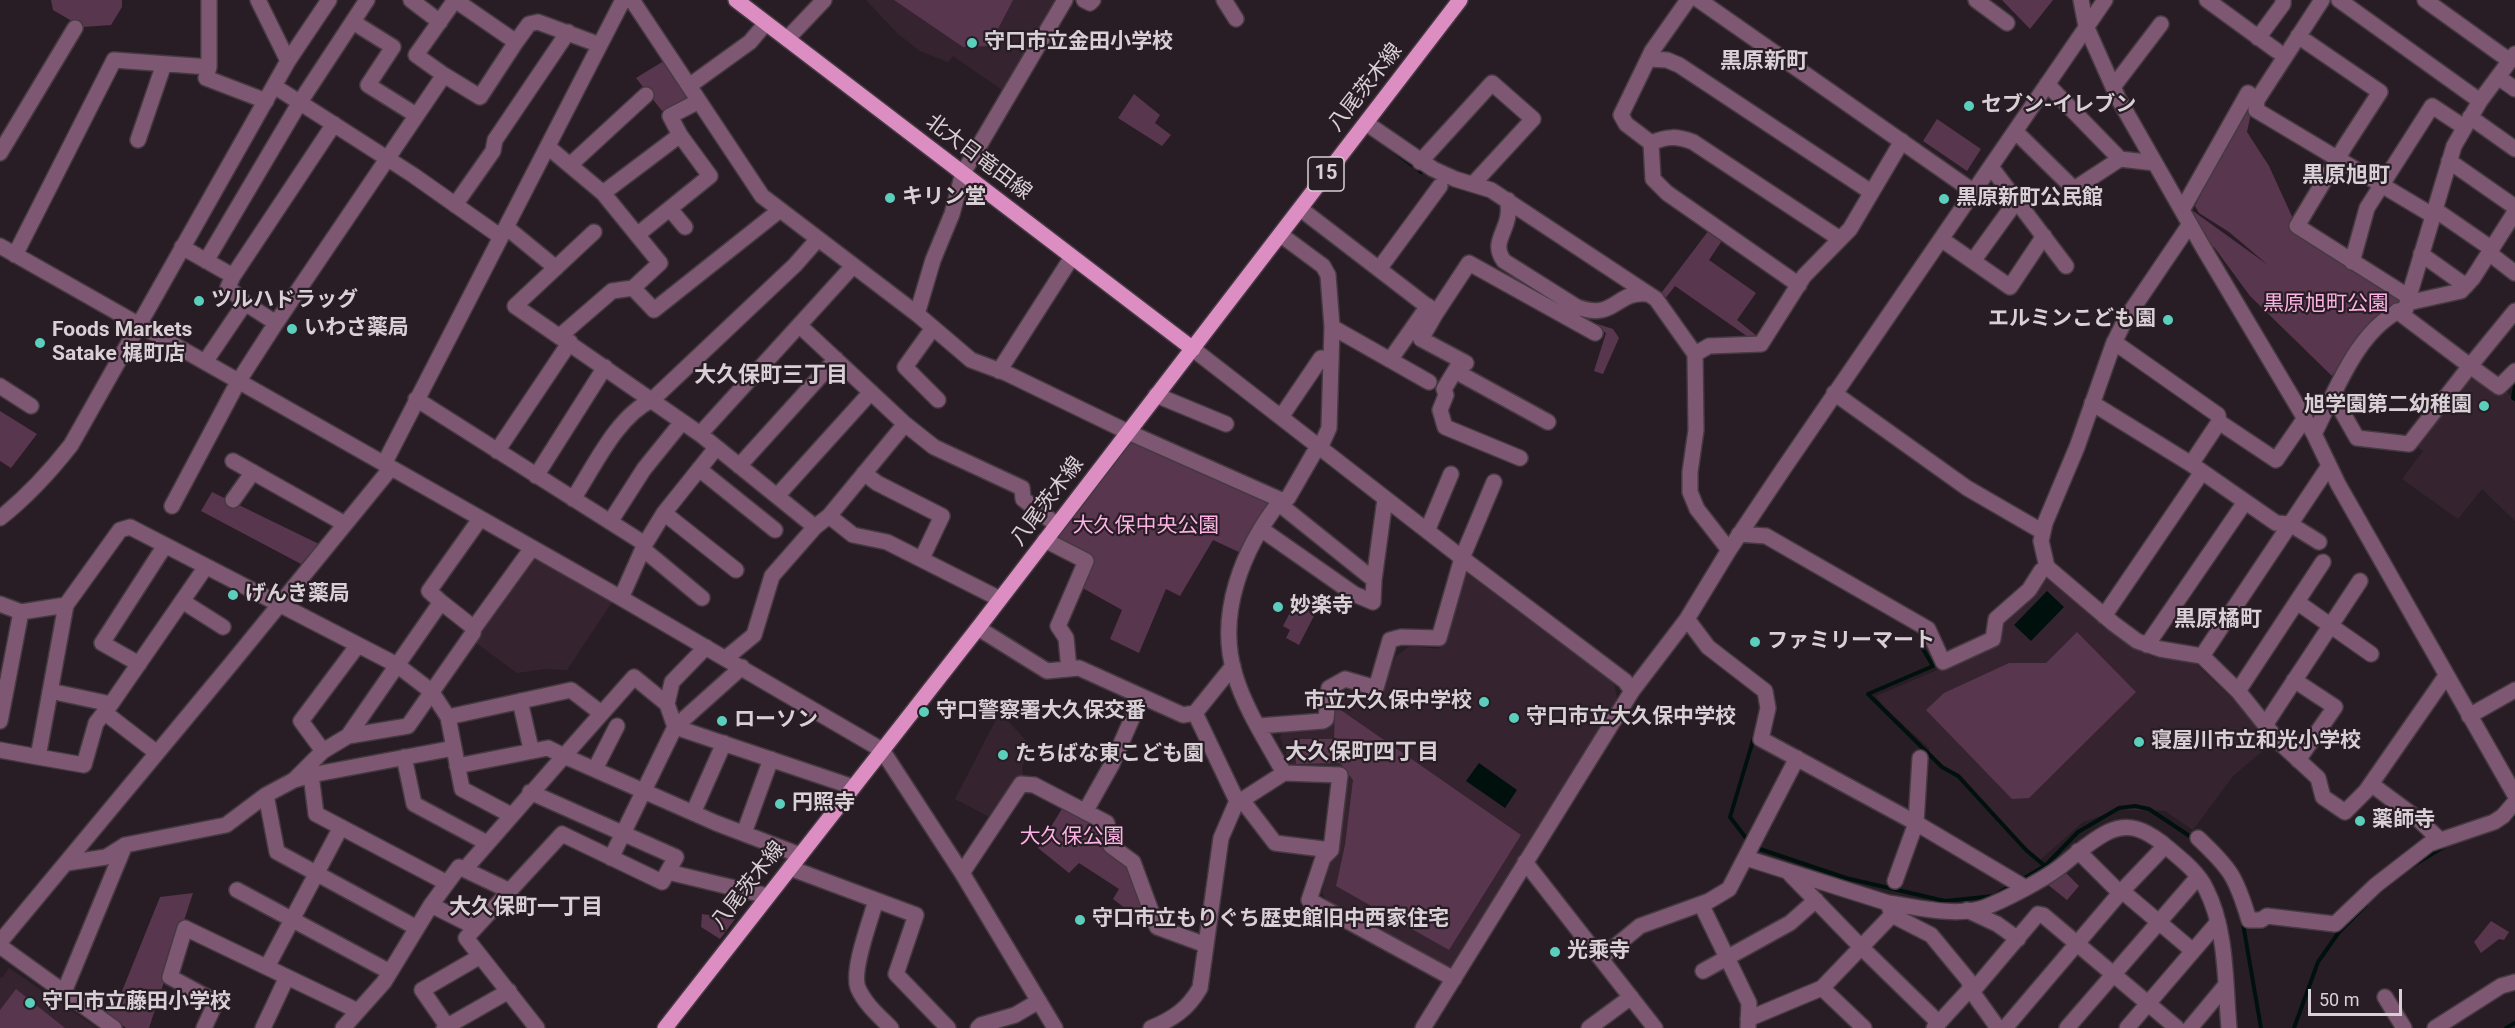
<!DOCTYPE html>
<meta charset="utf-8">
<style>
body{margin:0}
#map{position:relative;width:2515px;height:1028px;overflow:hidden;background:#291d25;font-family:Roboto,sans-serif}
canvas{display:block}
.scale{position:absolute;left:2308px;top:989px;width:94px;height:27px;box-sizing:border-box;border:3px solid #d8d0d5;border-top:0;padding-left:8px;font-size:18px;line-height:21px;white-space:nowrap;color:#d8d0d5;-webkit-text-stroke:4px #291d25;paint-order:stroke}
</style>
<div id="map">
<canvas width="2515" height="1028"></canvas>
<div class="scale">50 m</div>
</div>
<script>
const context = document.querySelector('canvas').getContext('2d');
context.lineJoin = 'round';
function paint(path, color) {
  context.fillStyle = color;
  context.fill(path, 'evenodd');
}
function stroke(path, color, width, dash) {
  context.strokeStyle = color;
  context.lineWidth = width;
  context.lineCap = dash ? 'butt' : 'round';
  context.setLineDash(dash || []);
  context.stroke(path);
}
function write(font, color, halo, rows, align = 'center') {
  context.font = font + ' Roboto,"Noto Sans JP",sans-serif';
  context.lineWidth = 4.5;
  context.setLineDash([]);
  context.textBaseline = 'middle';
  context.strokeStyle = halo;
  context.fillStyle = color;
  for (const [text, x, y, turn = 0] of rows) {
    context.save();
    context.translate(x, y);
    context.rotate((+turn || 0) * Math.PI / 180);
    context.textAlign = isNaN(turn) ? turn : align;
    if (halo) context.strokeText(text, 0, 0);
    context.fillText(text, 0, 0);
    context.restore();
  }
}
const built = new Path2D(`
 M 866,0 L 1060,0 L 1005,92 L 953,56 L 948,62 L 920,51 L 898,34 Z
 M 2476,379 L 2494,393 L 2507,391 L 2515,402 L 2515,521 L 2482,489 L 2458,519 L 2402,479 L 2423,451 L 2415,445 L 2467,380 Z
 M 532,554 L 612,602 L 567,670 L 545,669 L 517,673 L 475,642 L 475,634 Z
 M 1467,573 L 1614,683 L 1618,704 L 1454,966 L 1449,967 L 1326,900 L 1322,892 L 1331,861 L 1339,845 L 1345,779 L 1333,766 L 1290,764 L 1280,737 L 1285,727 L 1326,727 L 1332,697 L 1341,689 L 1375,695 L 1383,690 L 1396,656 L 1410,646 L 1439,649 L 1465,574 Z
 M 2049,578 L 2134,647 L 2153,657 L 2192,660 L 2249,715 L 2272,743 L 2233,776 L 2193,830 L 2165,811 L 2119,810 L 2083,822 L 2040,860 L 2022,843 L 1960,774 L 1944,767 L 1930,753 L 1929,748 L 1884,707 L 1876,696 L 1992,647 L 2001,640 L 2002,624 L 2007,618 L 2041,580 Z
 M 1000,712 L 1030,745 L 1022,768 L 1023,775 L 993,819 L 955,799 Z
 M 9,968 L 97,1028 L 0,1028 L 0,977 L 2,978 Z`);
const green = new Path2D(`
 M 51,0 L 122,0 L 122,7 L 111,25 L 82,27 L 53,10 Z
 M 894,0 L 1013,0 L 989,46 L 963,47 Z
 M 2002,0 L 2053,0 L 2030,29 Z
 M 667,59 L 692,102 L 662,111 L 636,78 Z
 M 1134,94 L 1160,115 L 1155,123 L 1171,135 L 1162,146 L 1118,118 Z
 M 2248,102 L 2251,113 L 2247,132 L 2269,166 L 2294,221 L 2404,299 L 2402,304 L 2372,321 L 2332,376 L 2250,296 L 2214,247 L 2211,248 L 2191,213 L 2193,211 L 2268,265 L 2229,232 L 2199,213 L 2195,206 Z
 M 1937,119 L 1981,149 L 1967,171 L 1923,141 Z
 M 1709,230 L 1723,239 L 1709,260 L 1756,293 L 1737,320 L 1757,336 L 1751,339 L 1675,286 L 1664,300 L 1659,296 Z
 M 1594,323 L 1613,329 L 1619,338 L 1603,374 L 1594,371 L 1606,333 L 1593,325 Z
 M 0,411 L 37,434 L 11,468 L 0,461 Z
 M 1131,439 L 1273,501 L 1243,554 L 1213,540 L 1180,596 L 1166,589 L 1139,653 L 1110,639 L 1122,610 L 1079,586 L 1091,560 L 1055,540 Z
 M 212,492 L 319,544 L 301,564 L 201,511 Z
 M 1295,603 L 1315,614 L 1299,645 L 1286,638 L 1290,630 L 1283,626 Z
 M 2077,632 L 2136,692 L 2029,798 L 2012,799 L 1926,710 L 1944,693 L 2009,663 L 2046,663 Z
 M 1335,706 L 1521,835 L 1449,950 L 1336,886 L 1345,845 L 1353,780 L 1340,763 L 1296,764 L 1295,739 L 1334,739 Z
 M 1063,807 L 1098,824 L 1129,864 L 1146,916 L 1147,925 L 1113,899 L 1119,889 L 1079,863 L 1069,873 L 1038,848 Z
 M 2062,869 L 2079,886 L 2067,900 L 2047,884 Z
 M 193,893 L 149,1028 L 126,1028 L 78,994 L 81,991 L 114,1011 L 160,897 Z
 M 702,914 L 735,919 L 720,939 L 701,927 Z
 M 2491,921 L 2509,932 L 2504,940 L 2499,939 L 2481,953 L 2474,942 Z
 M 16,989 L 65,1028 L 0,1028 L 0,1010 Z`);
const water = new Path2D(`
 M 2047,591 L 2064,607 L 2031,641 L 2014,625 Z
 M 1479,763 L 1517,790 L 1505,808 L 1466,781 Z`);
const stream = new Path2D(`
 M 1390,148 L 1421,172
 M 2515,386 L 2513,398 L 2515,399
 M 1923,649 L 1933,666 L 1868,694 L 1942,767 L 1958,776 L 2026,850 L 2045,866
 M 2505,823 L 2515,814
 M 1749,842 L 1730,817 L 1755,734
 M 1754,847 L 1846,878 L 1945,901 L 1994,896 L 2012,885
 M 2412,866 L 2445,846
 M 2021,880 L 2045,866 L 2078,832 L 2119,808 L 2135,806 L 2149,809 L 2194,839
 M 2242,918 L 2261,1028
 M 2294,1028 L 2318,962 L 2339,932 L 2366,905
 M 2506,1028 L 2515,1023`);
const minor = new Path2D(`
 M 258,0 L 288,61
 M 411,0 L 440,22
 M 632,0 L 762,196 L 917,314 L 971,360 L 1006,373 L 1128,432 L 1281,500 C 1243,548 1216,614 1235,675 C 1245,709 1267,742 1284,773
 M 1084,0 L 1090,3 L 1093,0
 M 1224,0 L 1236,19
 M 1688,0 L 1652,51 L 1621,115 L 1626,124 L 1651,143 L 1653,179 L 1667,193 L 1799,285
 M 1699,0 L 1974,192
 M 1976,0 L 2007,23
 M 2081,0 L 2086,26 L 2118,98 L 2204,249 L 2314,434 L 2338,484 L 2515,795
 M 2207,0 L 2277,51
 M 2339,0 L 2480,101
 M 2425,0 L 2510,61
 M 353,22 L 393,47 L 368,85 L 416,115
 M 2298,36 L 2380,92 L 2345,146 L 2297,226 L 2409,297
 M 2258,38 L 2283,4 L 2283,0
 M 787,39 L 824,0
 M 516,42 L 529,24 L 538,22 L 600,45
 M 1649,59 L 1667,60 L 1679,65 L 1871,192
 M 209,67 L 209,0
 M 2498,77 L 2515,89
 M 2047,84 L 2120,159
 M 274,86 L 413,175 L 501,237
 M 689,86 L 750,42 L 766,23
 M 2113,87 L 2161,24
 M 2257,100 L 2256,110 L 2432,215
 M 2470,117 L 2515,149
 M 1366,123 L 1433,169 L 1455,179 L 1491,190 L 1656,299 L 1695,354 L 1696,430 L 1690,472 L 1690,492 L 1697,509 L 1729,550
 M 2015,131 L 2074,189 L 2120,159 L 2155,163
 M 138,140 L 164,64
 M 1651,143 C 1667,136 1677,136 1693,142 L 1840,239
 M 548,147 L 603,193 L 660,263 L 633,288
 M 0,153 L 75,28
 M 2449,161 L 2515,207
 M 1420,162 L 1492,83 L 1533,119 L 1473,184
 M 570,165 L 646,95
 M 1991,167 L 2066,266
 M 603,193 L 680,135
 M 1508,200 C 1508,205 1509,210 1508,215 C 1506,233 1491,244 1504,261 L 1577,307 C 1616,321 1615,290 1648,294
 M 455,205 L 493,151 L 495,140 L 568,32
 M 670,209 L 685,227
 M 2434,209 L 2492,249
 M 1302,210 L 1436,313 L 1421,339 L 1466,363
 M 2182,210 L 2248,93 L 2257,100 L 2322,0
 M 2190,224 L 2125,320 L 2113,345 L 2077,447 L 2045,523 L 2041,541 L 2047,567 L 2114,624 L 2137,641 L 2160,649 L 2202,656 L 2238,691 L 2279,742 L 2318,778 L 2323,797 L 2345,812 L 2366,791 L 2446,676
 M 506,227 L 556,268
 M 594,232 L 515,306 L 700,434 L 815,527 L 829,516 L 853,535 L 887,542 L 1000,599
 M 637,235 L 710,176 L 680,135 L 670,116 L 699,101
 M 1281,235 L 1323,266 L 1328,275 L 1332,327 L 1329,428 L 1320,448
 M 1941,239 L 2010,287 L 2044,236
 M 0,246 L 621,598 L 882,750 L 962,873 L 1055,1028
 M 182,247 L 233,276
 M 2489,253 L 2515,273
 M 2421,254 L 2466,286
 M 15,255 L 114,60 L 209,67 L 206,78 L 266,101
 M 206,261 L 300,102 L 367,0
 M 1973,261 L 2017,200
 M 2352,262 L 2367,208 L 2432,106 L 2464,127
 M 1379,269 L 1440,186
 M 245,303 L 276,323 L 444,75 L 480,97 L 516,42 L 455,0 L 416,55 L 444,75
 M 2407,303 L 2454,146 L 2480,101 L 2515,54
 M 2397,311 L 2470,366 L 2515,311
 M 1436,313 L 1469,263 L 1595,333
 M 917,314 L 933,260 L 952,214 L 963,173 L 1065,0
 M 800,326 L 905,424 L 934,447 L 1022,488 L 1023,499 L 1057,525
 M 1332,327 L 1429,382
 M 933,328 L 905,367 L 938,400
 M 560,336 L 612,291 L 633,288 L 654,310 L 780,210
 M 2114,342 L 2218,415 L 2219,422 L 2276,460 L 2305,418
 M 1193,349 L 1462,558 L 1625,681 L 1632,691 L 1423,1028
 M 1695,354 L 1709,346 L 1761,344 L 1804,276 L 1850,229 L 1902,141
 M 1390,360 L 1428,306
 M 1461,361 L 1444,389 L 1446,395 L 1440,410 L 1445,427 L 1520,458
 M 205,362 L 245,303 L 228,287 L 233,276 L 334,124
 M 999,371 L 1072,257
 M 1455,371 L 1548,422
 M 0,386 L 31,406
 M 1834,393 L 1967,488 L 2043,532
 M 1156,395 L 1226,424
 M 2333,396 L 2357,438 L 2409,444 L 2470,366 L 2499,387 L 2515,371
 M 416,399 L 645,544
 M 2092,403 L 2191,464 L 2276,523 L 2290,524 L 2319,542
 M 1281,417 L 1321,358 L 1331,365
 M 700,434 L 853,266
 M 2314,434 C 2335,393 2359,325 2406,308 L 2407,303 L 2461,291 L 2473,278 L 2515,212
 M 497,451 L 570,342
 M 233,461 L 345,524
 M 384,464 L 623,0
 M 739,466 L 836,359
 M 699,469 L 775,530
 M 864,473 L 877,483 L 942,516 L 922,558
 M 536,476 L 605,367
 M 777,496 L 871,392
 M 573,499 C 594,467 617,416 652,400 L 795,265 L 817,240
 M 233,500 L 253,472
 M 1281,500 L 1288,498 L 1318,446
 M 1278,503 L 1374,580 L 1385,499
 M 172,506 L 238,382 L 276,323
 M 664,513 L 736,570
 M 829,516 L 905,424
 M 0,518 C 28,496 49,473 71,445 L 288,61 L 329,0
 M 610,522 L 644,469 L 682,422
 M 1261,529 L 1354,594 L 1373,602 L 1374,580
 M 1427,531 L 1451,474
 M 1739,534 L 1766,536 L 1928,629 L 1943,662 L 1993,639 L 1996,619 L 2029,590 L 2041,571 L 2047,567
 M 1045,540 L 1086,561 L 1058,626 L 1066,638 L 1069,669
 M 643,549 L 702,598
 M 621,598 L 645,544 L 664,513 L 716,448
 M 182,601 L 223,627
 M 441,602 L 474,628
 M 2297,602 L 2371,654
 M 0,604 L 21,612 L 66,605
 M 2104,616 L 2202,472 L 2191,464 L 2219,422
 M 1687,619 L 1708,647 L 1765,691 L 1768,708 L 1761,739 L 1916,823 L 2024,887
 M 978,628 L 1047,671 L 1079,668 L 1183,715 L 1195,713 L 1233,666
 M 2147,645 L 2245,502
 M 2202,656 L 2329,466
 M 726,658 L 754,635 L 772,576 L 815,527
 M 139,664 L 102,643 L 164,547
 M 2294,680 L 2335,707 L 2298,760
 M 50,691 L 111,704 L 205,568
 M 1632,691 L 1687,619 L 1729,550 L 1784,468 L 2105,0
 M 2238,691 L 2323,562
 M 520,701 L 531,749
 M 667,704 L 672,682 L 706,647
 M 104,712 L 157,753
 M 1195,713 L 1237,801
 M 2469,716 L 2515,690
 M 448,717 L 571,690 L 601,713
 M 0,721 L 21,612
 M 2265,725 L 2360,581
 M 1258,726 L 1323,721 L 1326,719 L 1329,688 L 1345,679 L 1376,688 L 1390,640 L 1401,637 L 1439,638 L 1462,558 L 1494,482
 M 675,727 L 853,787
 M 348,736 L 441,602 L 429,591 L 480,519
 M 0,750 L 38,757 L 66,605 L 120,530 L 130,527 L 397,665 L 431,691 L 448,717 L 462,789 L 511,815
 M 323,751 L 348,736 L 408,726 L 473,633 L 474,628 L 532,548
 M 38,757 L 84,765 L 96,723 L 111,704
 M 404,757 L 414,804 L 487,843
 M 457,766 L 548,748 L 564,756 L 634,677 L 667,704 L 675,727
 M 595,769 L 617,726
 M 311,775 L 316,814 L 447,883
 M 295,779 L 323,751 L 301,721 L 358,645
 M 2371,784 L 2418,819 L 2440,840
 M 530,792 L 676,857 L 662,882 L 562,834 L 466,938 L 537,1028
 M 266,795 L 277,852 L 417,928
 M 1242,800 L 1275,843 L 1331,850
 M 1085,812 L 1112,764 L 1141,698
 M 693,813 L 724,743
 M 744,833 L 771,759
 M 2198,838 C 2231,869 2236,877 2249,920 L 2261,920 L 2267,916 L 2335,924 L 2376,885 L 2429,844 L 2494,822 L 2503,816 L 2515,802
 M 2078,851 L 2120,893
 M 611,858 L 675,727 L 742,667
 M 1746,858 L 1888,903 L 1892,915 L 1931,935 L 1969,981 L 1970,989 L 1998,1028
 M 1525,862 L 1655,1028
 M 67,863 L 106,857 L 125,845 L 226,825 L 266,795 L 294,780 L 311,775 L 454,748
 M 790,868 L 916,915 L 896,974 L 948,1028
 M 465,869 L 564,756 L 716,823 L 800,855
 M 668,872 L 768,896
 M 962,873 L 1021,784 L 1034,785 L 1107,823 L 1111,846 L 1133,862 L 1157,927 L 1206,945
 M 1790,874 L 1861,947 L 1939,1023
 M 1895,881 L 1916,823 L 1920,758
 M 237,890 L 390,972
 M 2122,891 L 2193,951
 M 876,900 C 871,919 851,970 858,988 C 865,1004 879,1016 891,1028
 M 1888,903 C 1918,907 1953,917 1983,908 C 2003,901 2043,880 2060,867 C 2075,855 2090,841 2108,832 C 2129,822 2145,830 2162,843 C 2177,856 2198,871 2206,889 C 2227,930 2225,983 2229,1028
 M 1701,904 L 1749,1003 L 1748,1028
 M 431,905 L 475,927
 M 1967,910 L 1997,924 L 2018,939
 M 0,942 L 231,664 L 391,468
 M 0,946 L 114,1028
 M 1601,958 L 1640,926 L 1709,901 L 1729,889 L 1797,758
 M 267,967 L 341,827
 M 1703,971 L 1790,923 L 1816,900
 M 1822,988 L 1864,1028
 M 64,992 L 125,845
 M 1972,992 L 2038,914 L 2043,915 L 2177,1028
 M 2385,997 L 2404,1028
 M 1748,1019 L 1822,988 L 1892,915
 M 447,1026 L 422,990 L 479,957
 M 204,1028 L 216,1002 L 170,977 L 185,928 L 358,1011
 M 263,1028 L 287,977
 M 343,1028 L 384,982 L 431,905 L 459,867 L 510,891
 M 444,1028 L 509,991
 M 978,1028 L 981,1025 L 1015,1015 L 1039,1001
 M 1151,1028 C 1173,1019 1188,1009 1200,988 L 1221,838 L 1237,801 L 1242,800 L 1284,773 L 1340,775 L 1331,850 L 1323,858 L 1309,900 L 1454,979
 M 1589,1028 L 1631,997
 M 1934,1028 L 1970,989
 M 2005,1028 L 2120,893 L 2165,846
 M 2067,1028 L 2198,877
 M 2127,1028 L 2218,922
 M 2190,1028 L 2225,986
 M 2435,1028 L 2501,986 L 2515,982`);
const major = new Path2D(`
 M 736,0 L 1193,349
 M 665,1028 L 978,628 L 1460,0`);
const markers = [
 [972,43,6,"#5bcebc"],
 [1969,106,6,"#5bcebc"],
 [890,198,6,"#5bcebc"],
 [1944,199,6,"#5bcebc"],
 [199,301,6,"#5bcebc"],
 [2168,320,6,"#5bcebc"],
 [292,329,6,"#5bcebc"],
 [40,343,6,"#5bcebc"],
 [2484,406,6,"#5bcebc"],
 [233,595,6,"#5bcebc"],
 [1278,607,6,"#5bcebc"],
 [1755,642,6,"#5bcebc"],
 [1484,702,6,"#5bcebc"],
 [924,712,6,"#5bcebc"],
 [1514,718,6,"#5bcebc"],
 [722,721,6,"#5bcebc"],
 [2139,742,6,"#5bcebc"],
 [1003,755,6,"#5bcebc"],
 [780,804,6,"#5bcebc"],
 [2360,821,6,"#5bcebc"],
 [1080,920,6,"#5bcebc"],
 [1555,952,6,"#5bcebc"],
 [30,1003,6,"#5bcebc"]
];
const shields = [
 [1326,174,36]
];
const shieldNames = [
 ["15",1326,174]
];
const poiNames = [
 ["守口市立金田小学校",984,43],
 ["セブン-イレブン",1981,106],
 ["キリン堂",902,198],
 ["黒原新町公民館",1956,199],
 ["ツルハドラッグ",211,301],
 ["エルミンこども園",2156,320,"right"],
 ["いわさ薬局",304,329],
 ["Foods Markets",52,331],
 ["Satake 梶町店",52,355],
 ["旭学園第二幼稚園",2472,406,"right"],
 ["げんき薬局",245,595],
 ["妙楽寺",1290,607],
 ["ファミリーマート",1767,642],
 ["市立大久保中学校",1472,702,"right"],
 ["守口警察署大久保交番",936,712],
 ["守口市立大久保中学校",1526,718],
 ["ローソン",734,721],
 ["寝屋川市立和光小学校",2151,742],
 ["たちばな東こども園",1015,755],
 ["円照寺",792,804],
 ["薬師寺",2372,821],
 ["守口市立もりぐち歴史館旧中西家住宅",1092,920],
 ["光乘寺",1567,952],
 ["守口市立藤田小学校",42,1003]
];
const streetNames = [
 ["八尾茨木線",1366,88,-52],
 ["北大日竜田線",978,158,37],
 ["八尾茨木線",1048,502,-53],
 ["八尾茨木線",749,886,-52]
];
const parkNames = [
 ["黒原旭町公園",2326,305],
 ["大久保中央公園",1146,527],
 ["大久保公園",1072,838]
];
const neighbourhoodNames = [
 ["黒原新町",1764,62],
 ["黒原旭町",2346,176],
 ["大久保町三丁目",771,376],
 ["黒原橘町",2218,620],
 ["大久保町四丁目",1362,753],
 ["大久保町一丁目",526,908]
];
paint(built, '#35242f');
paint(green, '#58364e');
paint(water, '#00110d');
stroke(stream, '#00110d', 4);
stroke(minor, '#453a41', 18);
stroke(major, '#453a41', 18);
stroke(minor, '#7e5872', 15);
stroke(major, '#dc8ec3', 15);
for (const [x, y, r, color] of markers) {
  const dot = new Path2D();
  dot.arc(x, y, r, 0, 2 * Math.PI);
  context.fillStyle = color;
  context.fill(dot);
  stroke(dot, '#291d25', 2);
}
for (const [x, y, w] of shields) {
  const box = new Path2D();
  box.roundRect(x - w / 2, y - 17, w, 34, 4.5);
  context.fillStyle = '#291d25';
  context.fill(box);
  stroke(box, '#d8d0d5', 1.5);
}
write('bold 20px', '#d8d0d5', null, shieldNames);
write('bold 21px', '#d8d0d5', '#291d25', poiNames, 'left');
write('21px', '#d8d0d5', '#291d25', streetNames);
write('21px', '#fcb2e4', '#291d25', parkNames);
write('bold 22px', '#d8d0d5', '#291d25', neighbourhoodNames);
</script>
